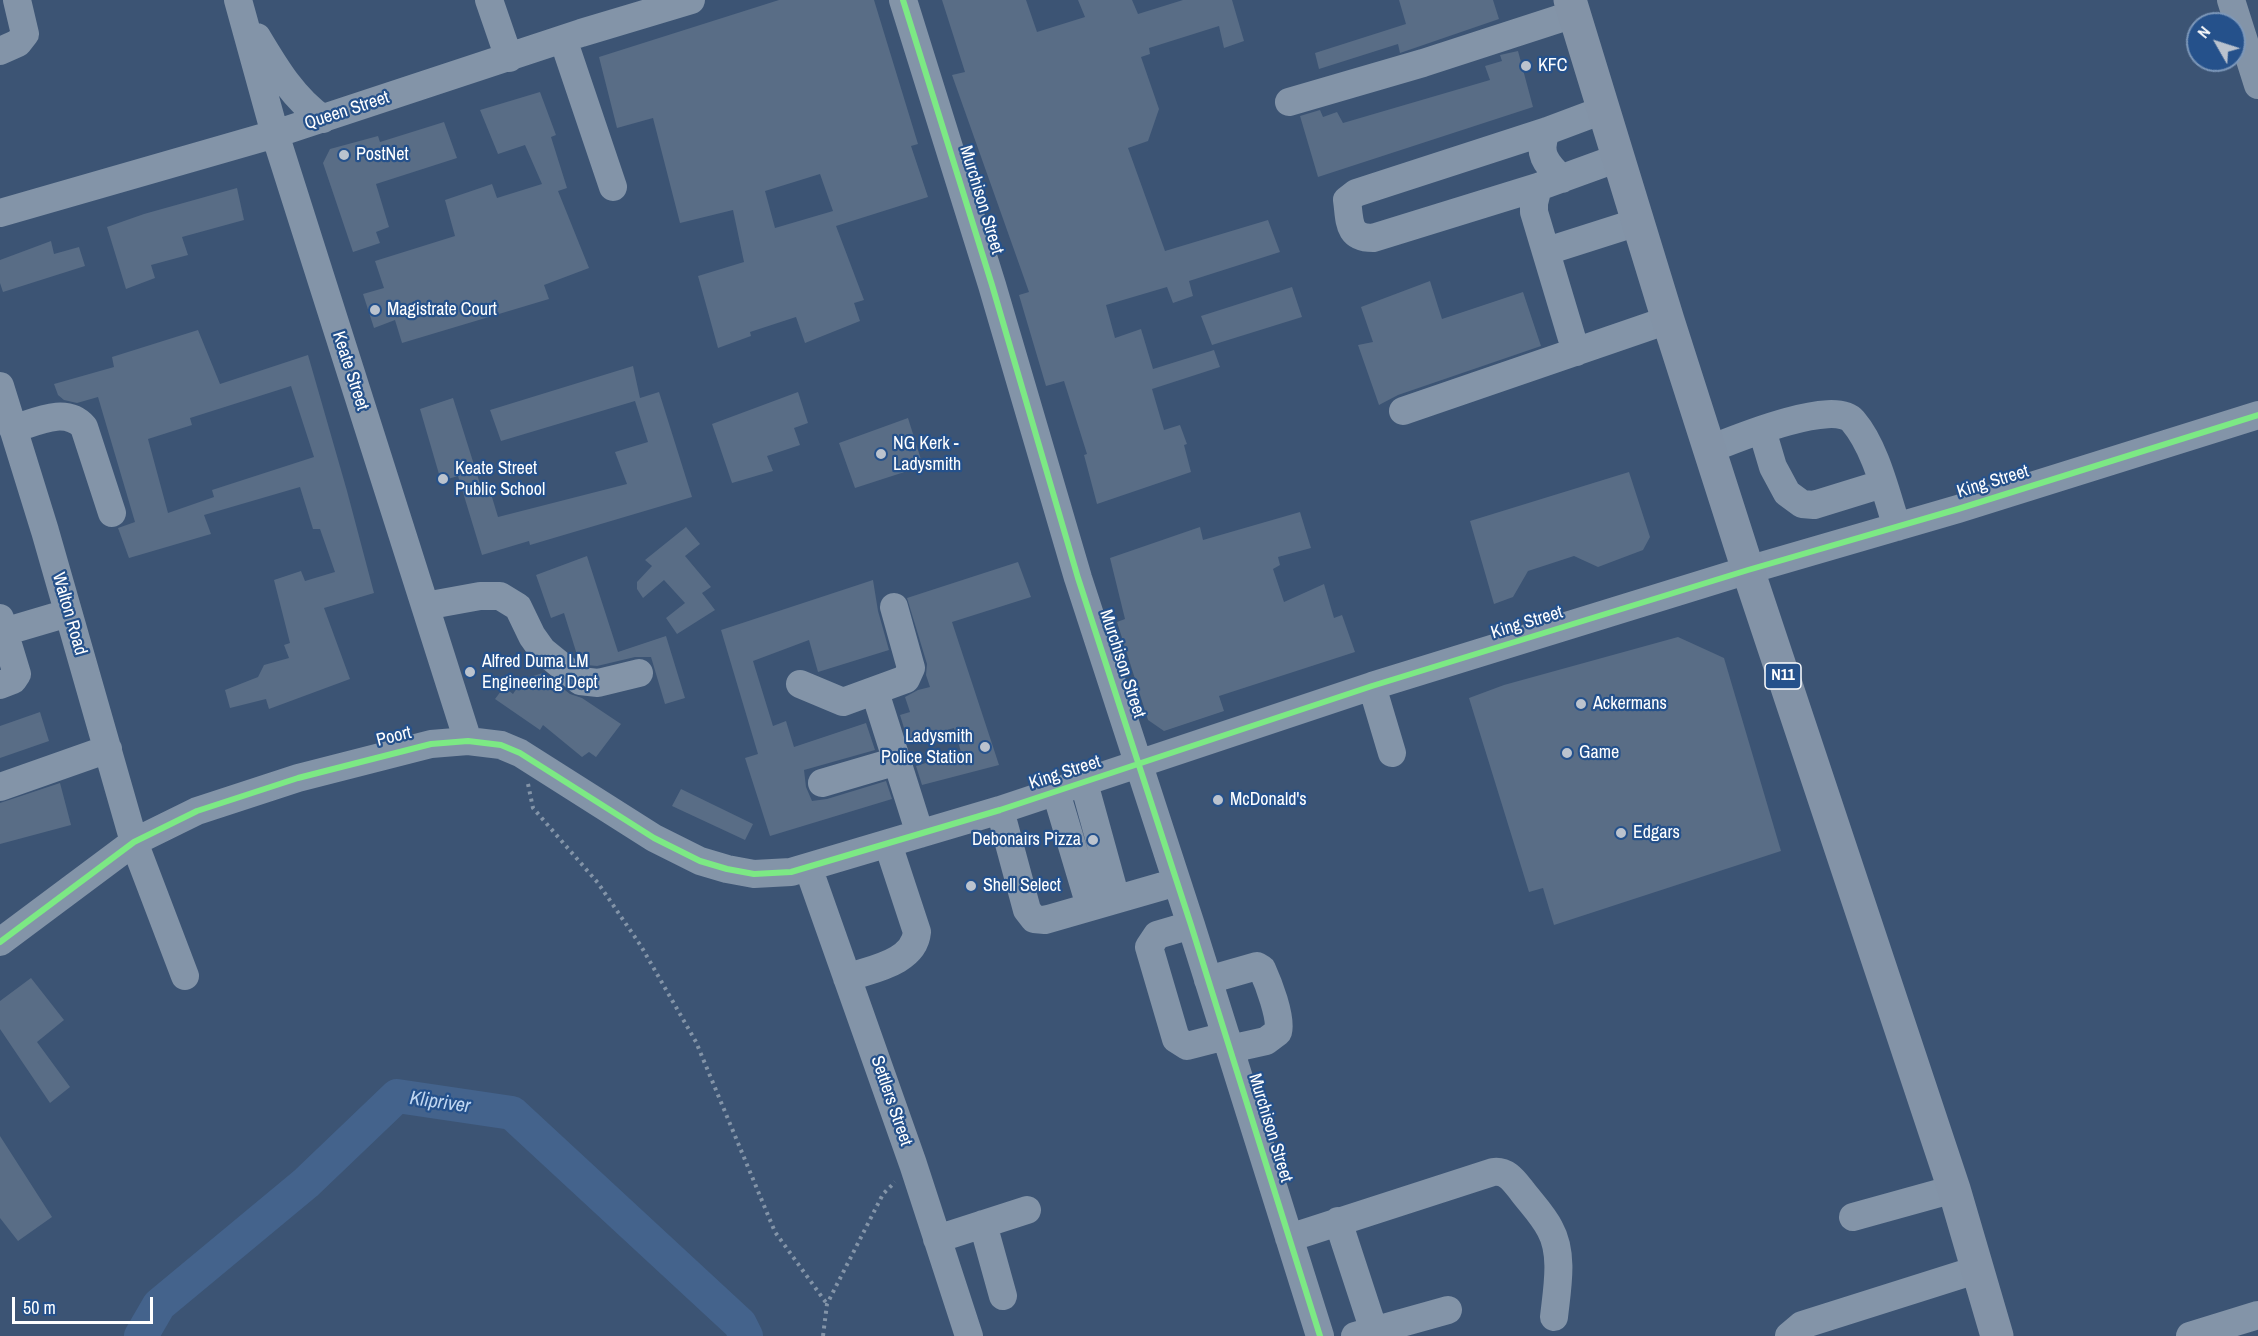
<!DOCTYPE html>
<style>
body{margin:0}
#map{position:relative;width:2258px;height:1336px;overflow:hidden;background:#3c5474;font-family:"Archivo Narrow",sans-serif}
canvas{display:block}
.north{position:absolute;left:2186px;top:12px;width:60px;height:60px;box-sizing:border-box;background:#25518b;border:2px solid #7c97b9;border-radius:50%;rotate:309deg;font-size:16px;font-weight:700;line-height:24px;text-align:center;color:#fff}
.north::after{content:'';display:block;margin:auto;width:21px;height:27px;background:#bbc3ce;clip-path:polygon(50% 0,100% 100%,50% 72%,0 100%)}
.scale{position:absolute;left:12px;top:1297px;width:141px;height:27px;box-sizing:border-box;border:3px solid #fff;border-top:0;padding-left:8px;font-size:18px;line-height:21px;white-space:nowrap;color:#fff;-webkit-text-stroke:4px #25518b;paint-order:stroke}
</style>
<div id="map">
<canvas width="2258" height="1336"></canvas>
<div class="north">N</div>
<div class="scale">50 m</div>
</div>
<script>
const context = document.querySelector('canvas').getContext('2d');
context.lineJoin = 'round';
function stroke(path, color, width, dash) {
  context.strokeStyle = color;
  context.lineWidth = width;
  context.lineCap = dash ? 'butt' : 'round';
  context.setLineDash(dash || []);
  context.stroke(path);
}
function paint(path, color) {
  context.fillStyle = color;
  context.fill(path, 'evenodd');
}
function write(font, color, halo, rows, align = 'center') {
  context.font = font + ' "Archivo Narrow",sans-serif';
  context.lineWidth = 4.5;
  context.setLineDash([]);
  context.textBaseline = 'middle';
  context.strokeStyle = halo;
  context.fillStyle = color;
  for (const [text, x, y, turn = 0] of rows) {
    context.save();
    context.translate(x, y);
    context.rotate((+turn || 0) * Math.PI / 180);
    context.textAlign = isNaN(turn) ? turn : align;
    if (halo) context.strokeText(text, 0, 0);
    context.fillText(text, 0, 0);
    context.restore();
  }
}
const river = new Path2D(`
 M 141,1336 L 159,1305 L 306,1183 L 397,1096 L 512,1113 L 740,1324 L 746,1336`);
const building = new Path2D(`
 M 779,0 L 874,0 L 918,144 L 911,146 L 928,197 L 836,226 L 864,300 L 854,303 L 860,321 L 805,343 L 796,317 L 750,332 L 751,336 L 718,348 L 698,276 L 744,262 L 733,210 L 680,223 L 653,118 L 617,128 L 599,57 ZM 820,174 L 833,211 L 775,228 L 765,191 Z
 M 942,0 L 1026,0 L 1037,32 L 1085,17 L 1078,0 L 1132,0 L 1138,14 L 1183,0 L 1232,0 L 1244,41 L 1224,48 L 1219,26 L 1149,48 L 1150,54 L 1141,57 L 1159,109 L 1148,141 L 1128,148 L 1165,251 L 1268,220 L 1280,252 L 1189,281 L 1193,296 L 1173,303 L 1167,287 L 1106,305 L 1115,338 L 1141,329 L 1153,369 L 1214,350 L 1220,367 L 1152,389 L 1164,430 L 1180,425 L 1187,444 L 1184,445 L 1191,472 L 1097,504 L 1084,455 L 1087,454 L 1064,381 L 1046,386 L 1019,295 L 1029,292 L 952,75 L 965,72 Z
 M 1399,0 L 1493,0 L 1499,19 L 1400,53 L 1398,44 L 1319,69 L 1315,53 L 1406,24 Z
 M 1518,51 L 1533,107 L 1318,177 L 1300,116 L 1320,110 L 1323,117 L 1337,112 L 1343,123 L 1490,80 L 1485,66 L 1502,61 L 1500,55 Z
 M 540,92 L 556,135 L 551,137 L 567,188 L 558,191 L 589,268 L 544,285 L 549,299 L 402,343 L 395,320 L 374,328 L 363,294 L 384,288 L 375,261 L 455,236 L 445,200 L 492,184 L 497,198 L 542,184 L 525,145 L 498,154 L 480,110 Z
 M 444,122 L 457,158 L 376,184 L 389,227 L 376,232 L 380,243 L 353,252 L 323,163 L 330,149 L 378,136 L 380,142 Z
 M 237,188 L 244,220 L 182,237 L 188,255 L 151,265 L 155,278 L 126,289 L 107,227 L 144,214 Z
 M 51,241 L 54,254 L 79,247 L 85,266 L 3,292 L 0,283 L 0,260 Z
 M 1430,281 L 1442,319 L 1523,292 L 1541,346 L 1398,395 L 1379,405 L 1358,345 L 1373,342 L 1361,307 Z
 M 1292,287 L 1302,317 L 1212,345 L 1201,316 Z
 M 198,330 L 220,384 L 308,355 L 347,491 L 374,593 L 324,608 L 350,679 L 269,709 L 266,699 L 230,708 L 225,690 L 258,677 L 264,665 L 289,658 L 284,645 L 290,643 L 274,580 L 301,571 L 305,581 L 335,572 L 320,529 L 313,529 L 300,487 L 204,515 L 211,534 L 129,558 L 118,528 L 135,522 L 98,397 L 77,403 L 64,400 L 58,395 L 54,384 L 114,367 L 112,357 ZM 291,386 L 314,457 L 212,490 L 214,497 L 168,513 L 148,439 L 192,425 L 190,418 Z
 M 633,366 L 640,398 L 659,392 L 692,497 L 530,545 L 529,541 L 482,555 L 458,476 L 441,481 L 420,409 L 453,398 L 481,487 L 488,484 L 498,517 L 627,484 L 615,452 L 648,442 L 635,401 L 501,441 L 490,410 Z
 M 798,392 L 808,423 L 794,428 L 800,445 L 767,456 L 773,471 L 732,483 L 712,424 Z
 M 908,418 L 923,466 L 855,488 L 839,443 Z
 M 1629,472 L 1650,537 L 1643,550 L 1598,567 L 1574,556 L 1528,571 L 1513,597 L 1494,604 L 1470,521 Z
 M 1300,512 L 1311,548 L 1278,557 L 1280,565 L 1273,569 L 1284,602 L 1324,584 L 1334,618 L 1342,615 L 1355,652 L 1219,696 L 1224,711 L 1164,731 L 1148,720 L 1117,622 L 1125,619 L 1110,558 L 1200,527 L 1203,540 Z
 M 686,527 L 700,544 L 685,556 L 711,587 L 702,593 L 715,610 L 677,634 L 666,618 L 685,603 L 664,580 L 643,598 L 637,589 L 637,582 L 652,566 L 645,560 Z
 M 587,556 L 618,652 L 666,636 L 685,698 L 665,704 L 651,657 L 635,657 L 597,666 L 587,665 L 578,658 L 564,613 L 551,618 L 536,575 Z
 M 1018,562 L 1031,597 L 952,622 L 999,765 L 922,785 L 916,766 L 961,752 L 954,728 L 908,741 L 900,715 L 910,712 L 905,697 L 918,690 L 930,687 L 926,675 L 927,664 L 907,598 Z
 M 873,580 L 878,611 L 889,650 L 818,672 L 809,640 L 753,661 L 773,726 L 786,721 L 794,747 L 866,723 L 875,750 L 804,770 L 806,787 L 812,801 L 827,799 L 886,781 L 892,799 L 770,836 L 745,758 L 758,754 L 721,630 Z
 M 1678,637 L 1724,658 L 1781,851 L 1554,925 L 1543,888 L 1529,892 L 1469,698 L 1504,685 Z
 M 543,673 L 570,694 L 582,698 L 621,724 L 596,757 L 589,752 L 582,757 L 543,725 L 540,730 L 495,699 L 504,687 L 513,694 L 523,679 Z
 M 40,712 L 49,741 L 0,758 L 0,726 Z
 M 60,783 L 71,825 L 0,844 L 0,803 Z
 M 681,789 L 753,824 L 745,840 L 672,806 Z
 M 31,978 L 64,1020 L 37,1042 L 70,1087 L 50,1103 L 0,1029 L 0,1001 Z
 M 0,1136 L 52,1217 L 18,1241 L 0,1218 Z`);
const path = new Path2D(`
 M 528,784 L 533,808 L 598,883 L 641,946 L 696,1042 L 775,1232 L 827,1304
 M 823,1336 L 827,1304 L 883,1194 L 895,1182`);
const minor = new Path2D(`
 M 238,0 L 275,134 L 468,741
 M 489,0 L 509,58
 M 903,0 L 992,285 L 1078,578 L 1191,925 L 1320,1336
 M 2231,0 L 2258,85
 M 257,37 C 275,67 293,98 323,119
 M 563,39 L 613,187
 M 0,51 L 18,43 L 25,34 L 17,0
 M 1289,102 L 1423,63 L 1574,14
 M 1547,131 C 1536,152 1546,164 1562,179
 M 1538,187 L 1373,238 C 1347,238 1350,221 1347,200 L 1356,193 L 1547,131 L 1603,110
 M 0,213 L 275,134 L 581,33 L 691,0
 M 1547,251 L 1638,222
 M 1576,352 L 1534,212 L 1534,203 L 1538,187 L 1618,158
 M 0,386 L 45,531 L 134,842 L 185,976
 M 1403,411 L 1668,320
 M 13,429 C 36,422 66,406 84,427 L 112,513
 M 1762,430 L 1773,467 L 1787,493 L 1802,504 L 1814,505 L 1882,484
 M 1710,449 C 1735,439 1834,398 1853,421 C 1876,448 1886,494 1897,527
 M 425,606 L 480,596 L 500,596 L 518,607 L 532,636 L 542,650 L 580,681 L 598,683 L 639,673
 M 0,618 L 17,674 L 13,680 L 0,685
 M 0,633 L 68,613
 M 800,684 L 843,702 L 906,679 L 911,668 L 894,607
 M 1372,686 L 1392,753
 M 875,692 L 920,834
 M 822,783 L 897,761
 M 1084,783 L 1116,899
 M 0,787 L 108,749
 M 1056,792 L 1090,906
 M 1000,810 L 1027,910 L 1034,919 L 1045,920 L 1177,882
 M 808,867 L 913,1164 L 969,1336
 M 1191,925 L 1157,935 L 1149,947 L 1176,1039 L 1187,1046 L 1226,1036
 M 0,942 L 134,842 L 197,811 L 298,778 L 431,744 L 468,741 L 501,745 L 520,753 L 654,838 L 700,861 L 727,869 L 754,874 L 791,872 L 1000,810 L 1372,686 L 1748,570 L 1958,509 L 2258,415
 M 847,978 C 871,969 914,963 917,932 L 888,844
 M 1208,980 L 1257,966 L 1262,969 C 1268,982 1282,1018 1278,1032 L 1266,1041 L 1230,1049
 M 1853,1217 L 1954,1189
 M 1338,1221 L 1374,1331
 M 983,1224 L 1003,1296
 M 1289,1238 L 1493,1172 C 1507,1170 1514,1181 1522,1191 C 1531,1203 1543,1215 1550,1229 C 1564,1254 1557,1289 1554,1317
 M 937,1239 L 1027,1210
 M 1355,1336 L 1448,1310
 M 1789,1336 L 1802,1325 L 1976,1270
 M 2190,1336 L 2258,1315`);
const highway = new Path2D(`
 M 1570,0 L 1668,320 L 1748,570 L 1954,1189 L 1997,1336`);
const cycleway = new Path2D(`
 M 903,0 L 992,285 L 1078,578 L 1191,925 L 1320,1336
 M 0,942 L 134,842 L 197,811 L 298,778 L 431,744 L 468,741 L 501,745 L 520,753 L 654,838 L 700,861 L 727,869 L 754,874 L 791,872 L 1000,810 L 1372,686 L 1748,570 L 1958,509 L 2258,415`);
const markers = [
 [1526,66,6,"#bbc3ce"],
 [344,155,6,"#bbc3ce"],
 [375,310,6,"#bbc3ce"],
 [881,454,6,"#bbc3ce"],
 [443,479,6,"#bbc3ce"],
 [470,672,6,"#bbc3ce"],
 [1581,704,6,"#bbc3ce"],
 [985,747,6,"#bbc3ce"],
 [1567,753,6,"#bbc3ce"],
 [1218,800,6,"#bbc3ce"],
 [1621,833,6,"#bbc3ce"],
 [1093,840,6,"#bbc3ce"],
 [971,886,6,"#bbc3ce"]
];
const shields = [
 [1783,676,36]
];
const shieldNames = [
 ["N11",1783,676]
];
const poiNames = [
 ["KFC",1538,66],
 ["PostNet",356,155],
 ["Magistrate Court",387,310],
 ["NG Kerk -",893,444],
 ["Ladysmith",893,465],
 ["Keate Street",455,469],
 ["Public School",455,490],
 ["Alfred Duma LM",482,662],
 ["Engineering Dept",482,683],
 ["Ackermans",1593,704],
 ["Ladysmith",973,737,"right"],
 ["Police Station",973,758,"right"],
 ["Game",1579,753],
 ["McDonald's",1230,800],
 ["Edgars",1633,833],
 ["Debonairs Pizza",1081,840,"right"],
 ["Shell Select",983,886]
];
const streetNames = [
 ["Queen Street",347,111,-18],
 ["Murchison Street",981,200,73],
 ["Keate Street",350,371,72],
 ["King Street",1993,482,-17],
 ["Walton Road",69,614,74],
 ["King Street",1527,623,-17],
 ["Murchison Street",1122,664,72],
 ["Poort",394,737,-14],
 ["King Street",1065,773,-18],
 ["Settlers Street",891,1101,71],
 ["Murchison Street",1270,1128,73]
];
const waterNames = [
 ["Klipriver",440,1103,8]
];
stroke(river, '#44638c', 34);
paint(building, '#596d86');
stroke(path, '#8394a8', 4, [3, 4.5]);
stroke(minor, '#8394a8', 28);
stroke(highway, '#8393a7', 33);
stroke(cycleway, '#7ce984', 6);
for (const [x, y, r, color] of markers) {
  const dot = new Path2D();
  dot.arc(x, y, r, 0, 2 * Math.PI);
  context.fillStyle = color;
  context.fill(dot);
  stroke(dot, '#25518b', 2);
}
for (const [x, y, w] of shields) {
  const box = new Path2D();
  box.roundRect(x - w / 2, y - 13, w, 26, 4.5);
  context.fillStyle = '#25518b';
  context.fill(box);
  stroke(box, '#fff', 1.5);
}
write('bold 16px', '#fff', null, shieldNames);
write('18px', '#fff', '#25518b', poiNames, 'left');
write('18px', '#fff', '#25518b', streetNames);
write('italic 20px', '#bfd6f1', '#25518b', waterNames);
</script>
